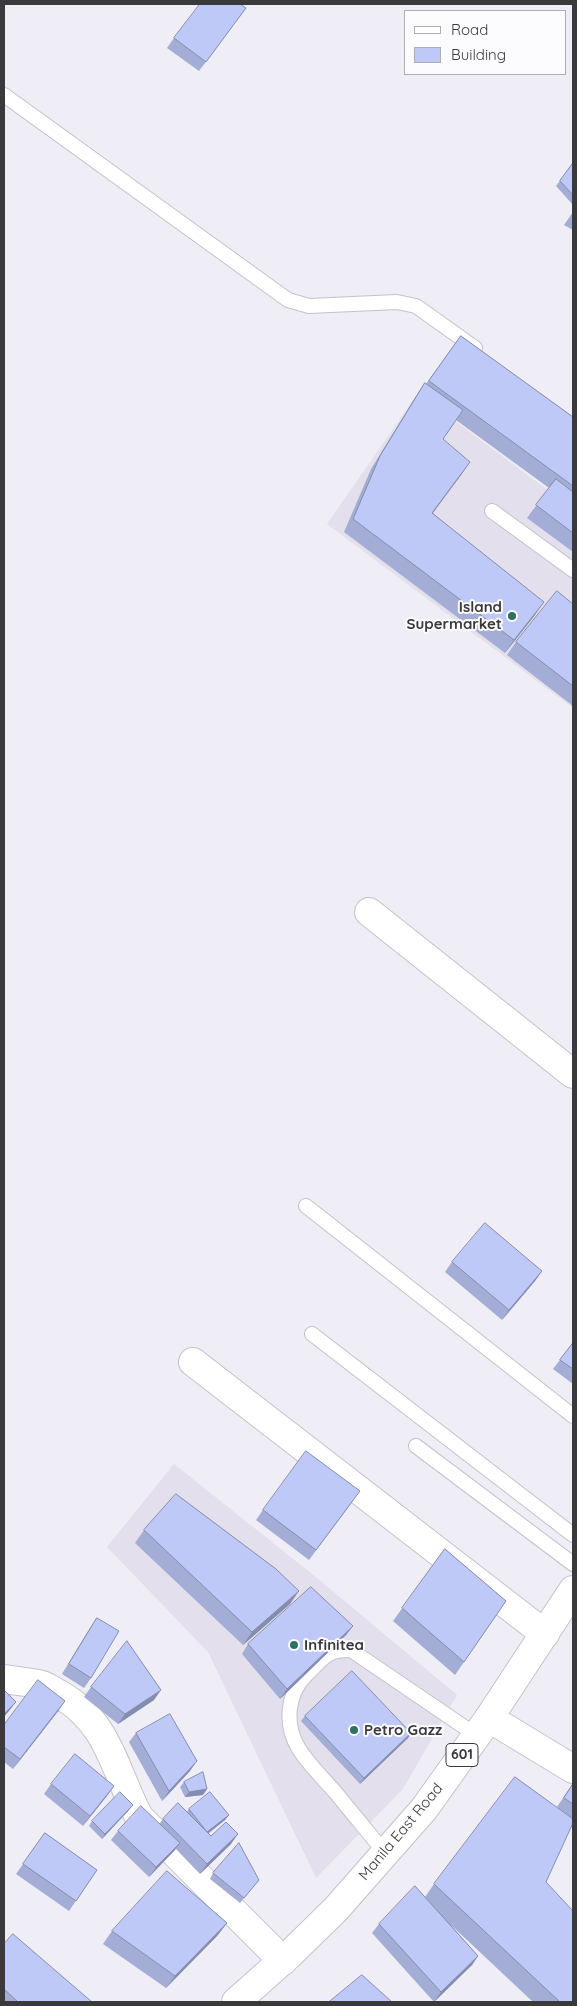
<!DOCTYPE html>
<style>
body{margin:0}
#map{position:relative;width:577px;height:2006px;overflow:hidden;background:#efedf5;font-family:Quicksand,sans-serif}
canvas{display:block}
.frame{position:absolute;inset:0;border:5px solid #3a393c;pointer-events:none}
.legend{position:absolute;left:404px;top:10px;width:162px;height:65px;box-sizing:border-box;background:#fcfbfe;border:1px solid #aeadb0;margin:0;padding:6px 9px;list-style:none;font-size:15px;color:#3a393c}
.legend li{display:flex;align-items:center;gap:10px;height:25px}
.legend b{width:25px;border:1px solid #aeadb0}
</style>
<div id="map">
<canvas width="577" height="2006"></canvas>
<div class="frame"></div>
<ul class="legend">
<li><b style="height:6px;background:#fff"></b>Road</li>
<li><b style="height:14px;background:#bec9f8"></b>Building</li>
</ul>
</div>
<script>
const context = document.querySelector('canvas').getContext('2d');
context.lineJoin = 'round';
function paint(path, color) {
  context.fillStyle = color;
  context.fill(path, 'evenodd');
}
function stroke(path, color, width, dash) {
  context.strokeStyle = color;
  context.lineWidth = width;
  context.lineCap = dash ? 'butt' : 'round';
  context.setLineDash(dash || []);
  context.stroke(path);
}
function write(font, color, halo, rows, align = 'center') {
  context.font = font + ' Quicksand,sans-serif';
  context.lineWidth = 4;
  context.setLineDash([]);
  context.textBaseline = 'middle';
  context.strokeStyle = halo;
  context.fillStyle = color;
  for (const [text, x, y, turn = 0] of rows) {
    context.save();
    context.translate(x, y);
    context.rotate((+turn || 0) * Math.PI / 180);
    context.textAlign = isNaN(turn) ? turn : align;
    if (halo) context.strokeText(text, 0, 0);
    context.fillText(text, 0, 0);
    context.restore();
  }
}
const built = new Path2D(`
 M 418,393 L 573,509 L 573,708 L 327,524 Z
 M 174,1464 L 322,1582 L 457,1695 L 403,1789 L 316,1878 L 208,1652 L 107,1547 Z`);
const service = new Path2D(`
 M 4,95 L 288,300 L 309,306 L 397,302 L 416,306 L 475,348
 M 492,511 L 573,570
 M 306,1206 L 573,1416
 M 312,1334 L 573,1535
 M 416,1446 L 573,1564
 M 385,1853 C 369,1833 352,1813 336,1793 C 324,1779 309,1765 299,1749 C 284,1725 287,1694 306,1675 C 323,1659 326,1649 351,1650 L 476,1735`);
const minor = new Path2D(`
 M 369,912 L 573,1074
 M 193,1362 L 545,1634
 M 4,1679 C 16,1681 30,1682 42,1685 C 48,1687 53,1691 59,1694 C 110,1723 114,1770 139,1817 L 283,1961
 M 489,1718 L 573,1769`);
const primary = new Path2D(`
 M 236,2002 L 291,1953 L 336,1909 L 424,1809 L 489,1718 L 573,1590`);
const wall = new Path2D(`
 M 246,8 L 199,71 L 167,48 L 174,38 Z
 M 573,163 L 573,205 L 556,186 Z
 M 573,212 L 573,230 L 564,225 Z
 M 461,336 L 573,417 L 573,552 L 527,518 L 549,488 L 456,420 L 443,439 L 461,475 L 433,513 L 535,615 L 505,653 L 344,532 L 371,469 L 416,396 L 425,383 L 426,384 Z
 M 573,604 L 573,706 L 507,655 L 516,642 Z
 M 452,1262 L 542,1271 L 535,1281 L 502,1320 L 445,1272 Z
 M 573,1343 L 573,1384 L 553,1369 Z
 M 353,1501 L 309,1560 L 256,1520 L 263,1510 Z
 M 144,1530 L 290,1604 L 243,1645 L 135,1543 Z
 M 445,1549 L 506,1601 L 455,1675 L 393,1621 Z
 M 97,1618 L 91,1678 L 84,1688 L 62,1674 L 90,1628 Z
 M 353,1626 L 346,1635 L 280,1699 L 242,1654 L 248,1644 Z
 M 91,1687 L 154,1700 L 118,1724 L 84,1697 Z
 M 59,1710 L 13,1769 L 4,1762 L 4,1725 Z
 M 305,1716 L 411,1733 L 408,1738 L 360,1784 L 301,1721 Z
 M 136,1733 L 190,1771 L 162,1801 L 129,1742 Z
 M 184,1782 L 207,1789 L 203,1795 L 185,1797 L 180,1787 Z
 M 573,1783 L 573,1819 L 557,1807 Z
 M 51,1784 L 114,1786 L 83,1826 L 44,1794 Z
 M 189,1809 L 229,1815 L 225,1820 L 208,1834 L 211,1836 L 231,1844 L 200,1874 L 176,1849 L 173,1852 L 149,1877 L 111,1840 L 118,1831 L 160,1823 L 163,1819 L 187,1812 Z
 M 129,1810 L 102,1839 L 89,1826 L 92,1821 Z
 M 45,1833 L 97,1870 L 69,1911 L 16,1874 Z
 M 213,1873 L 259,1880 L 240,1903 L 210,1879 Z
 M 546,1882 L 573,2002 L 533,2002 L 451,1925 L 478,1956 L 472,1965 L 434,2002 L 372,1933 L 379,1924 L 425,1897 L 434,1884 Z
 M 227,1923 L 217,1936 L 166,1988 L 103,1944 L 112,1931 Z
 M 4,1944 L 92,2002 L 4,2002 Z`);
const shadedWall = new Path2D(`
 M 470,462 L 461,475 L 423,526 L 432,513 Z
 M 544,602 L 535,615 L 505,653 L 514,640 Z
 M 542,1271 L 535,1281 L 502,1320 L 509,1310 Z
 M 299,1591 L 290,1604 L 243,1645 L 252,1632 Z
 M 353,1626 L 346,1635 L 280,1699 L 287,1689 Z
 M 161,1690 L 154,1700 L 118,1724 L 125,1714 Z
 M 65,1701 L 59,1710 L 13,1769 L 20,1759 Z
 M 16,1702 L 9,1711 L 4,1717 L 4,1714 Z
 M 411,1733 L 408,1738 L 360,1784 L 364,1778 Z
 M 197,1761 L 190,1771 L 162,1801 L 169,1791 Z
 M 114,1786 L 107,1796 L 83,1826 L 90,1816 Z
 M 207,1789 L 203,1795 L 185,1797 L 189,1792 Z
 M 133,1805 L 129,1810 L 102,1839 L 105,1834 Z
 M 229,1815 L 225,1820 L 203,1837 L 207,1832 Z
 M 238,1834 L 231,1844 L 200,1874 L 207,1864 Z
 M 180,1843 L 173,1852 L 149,1877 L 156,1867 Z
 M 227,1923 L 217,1936 L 166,1988 L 175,1976 Z
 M 478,1956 L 472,1965 L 434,2002 L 441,1992 Z`);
const building = new Path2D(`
 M 200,4 L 240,4 L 246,8 L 206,62 L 174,38 Z
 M 573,163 L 573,195 L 560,181 Z
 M 461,336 L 573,417 L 573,486 L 429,381 Z
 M 425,383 L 463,410 L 443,439 L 470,462 L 432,513 L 544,602 L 514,640 L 353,519 L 380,456 Z
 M 556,479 L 573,492 L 573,533 L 536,505 Z
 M 557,591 L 573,604 L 573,686 L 516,642 Z
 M 485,1223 L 542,1271 L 509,1310 L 452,1262 Z
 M 573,1343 L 573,1369 L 560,1360 Z
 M 306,1451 L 360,1491 L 316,1550 L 263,1510 Z
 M 176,1494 L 276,1569 L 299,1591 L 252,1632 L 144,1530 Z
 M 445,1549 L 506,1601 L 464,1662 L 402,1608 Z
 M 311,1587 L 353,1626 L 287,1689 L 248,1644 Z
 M 97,1618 L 119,1631 L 91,1678 L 69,1664 Z
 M 127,1641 L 161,1690 L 125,1714 L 91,1687 Z
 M 352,1671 L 411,1733 L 364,1778 L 305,1716 Z
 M 38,1680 L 65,1701 L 20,1759 L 4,1747 L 4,1725 Z
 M 4,1690 L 16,1702 L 4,1714 Z
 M 170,1714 L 197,1761 L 169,1791 L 136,1733 Z
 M 75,1754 L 114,1786 L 90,1816 L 51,1784 Z
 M 203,1772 L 207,1789 L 189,1792 L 184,1782 Z
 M 515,1777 L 573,1819 L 573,1823 L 546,1882 L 573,1911 L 573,2002 L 560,2002 L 434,1884 Z
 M 573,1784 L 573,1804 L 564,1798 Z
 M 120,1792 L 133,1805 L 105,1834 L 92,1821 Z
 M 210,1792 L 229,1815 L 207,1832 L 189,1809 Z
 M 178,1803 L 211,1836 L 226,1822 L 238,1834 L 207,1864 L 163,1819 Z
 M 141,1806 L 180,1843 L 156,1867 L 118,1831 Z
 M 45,1833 L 97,1870 L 76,1901 L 23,1864 Z
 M 239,1843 L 259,1880 L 244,1898 L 213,1873 Z
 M 167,1871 L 227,1923 L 175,1976 L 112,1931 Z
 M 415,1886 L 478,1956 L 441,1992 L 379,1924 Z
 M 13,1934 L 92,2002 L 18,2002 L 4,1989 L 4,1944 Z
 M 362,1975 L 392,2002 L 329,2002 Z`);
const markers = [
 [512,616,5,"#2c7164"],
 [294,1645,5,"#2c7164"],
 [354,1730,5,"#2c7164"]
];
const shields = [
 [462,1755,32]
];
const shieldNames = [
 ["601",462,1755]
];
const poiNames = [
 ["Island",502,607,"right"],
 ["Supermarket",502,624,"right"],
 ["Infinitea",304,1645],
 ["Petro Gazz",364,1730]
];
const streetNames = [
 ["Manila East Road",401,1832,-50]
];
paint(built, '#e3dfed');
stroke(service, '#c4c2c9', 16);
stroke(minor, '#c4c2c9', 30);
stroke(primary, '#c4c2c9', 30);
stroke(service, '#fff', 14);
stroke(minor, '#fff', 28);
stroke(primary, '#fff', 28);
paint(wall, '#a3add5');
paint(shadedWall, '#858dae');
paint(building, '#bec9f8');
stroke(building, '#858dae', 1);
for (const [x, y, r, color] of markers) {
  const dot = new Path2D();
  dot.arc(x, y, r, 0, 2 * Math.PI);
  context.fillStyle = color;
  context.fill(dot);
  stroke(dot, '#fcfbfe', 2);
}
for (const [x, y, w] of shields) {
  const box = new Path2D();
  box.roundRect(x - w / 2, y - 11.5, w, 23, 4);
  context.fillStyle = '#fcfbfe';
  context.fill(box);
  stroke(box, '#3a393c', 1);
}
write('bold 14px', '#3a393c', null, shieldNames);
write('bold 15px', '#3a393c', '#fcfbfe', poiNames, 'left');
write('15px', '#3a393c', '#fcfbfe', streetNames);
</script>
